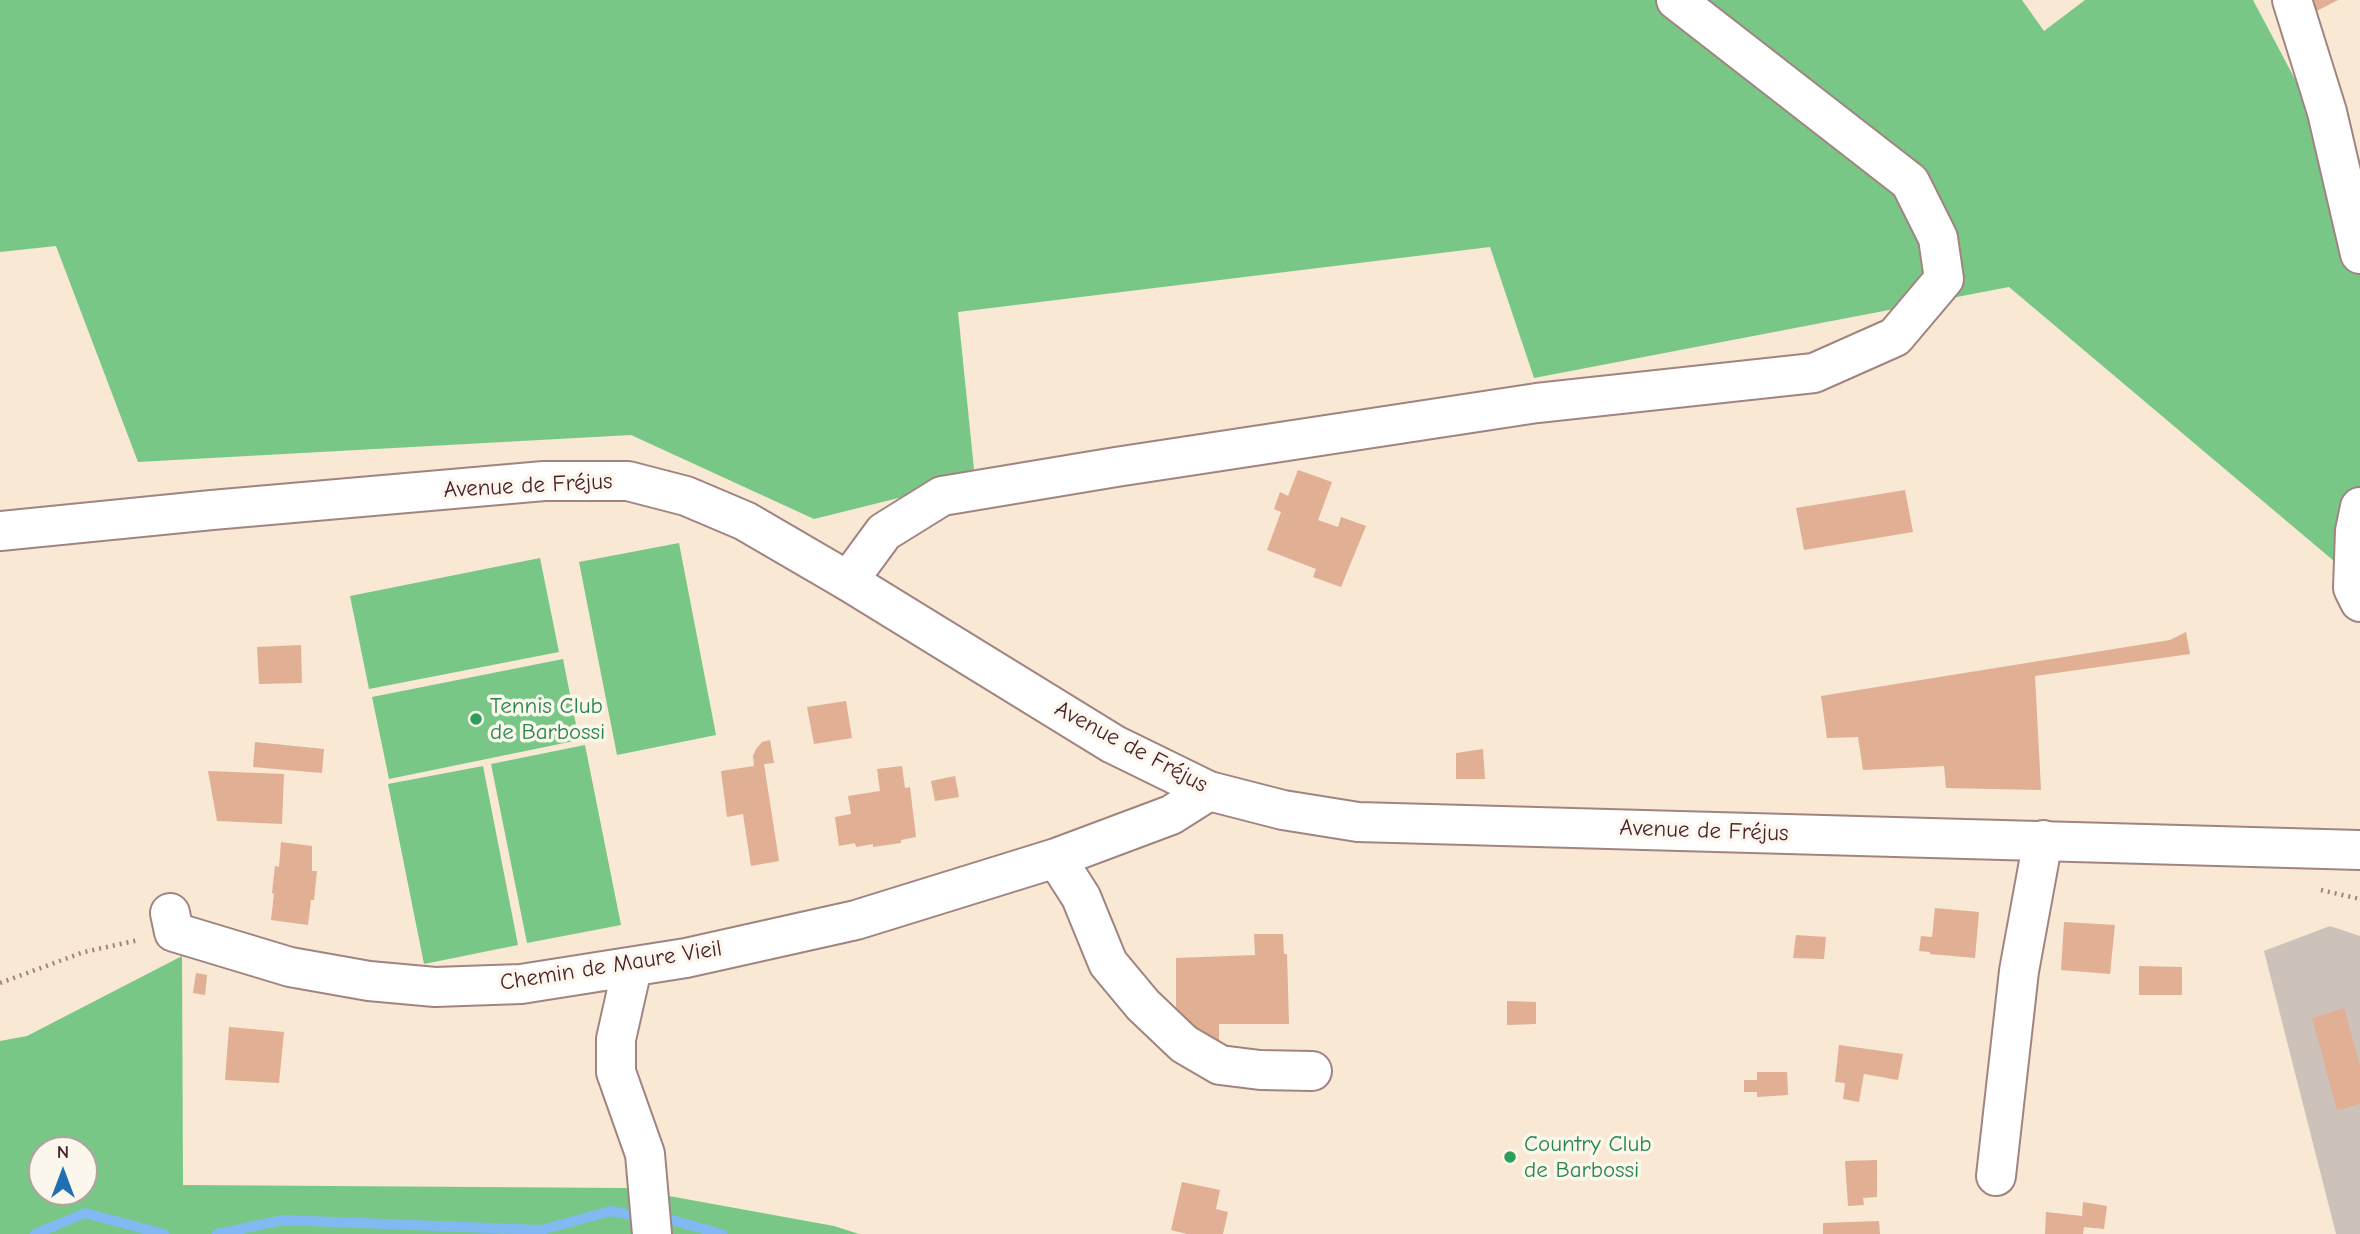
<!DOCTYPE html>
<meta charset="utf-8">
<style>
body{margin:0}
#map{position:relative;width:2360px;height:1234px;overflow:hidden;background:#f8e8d4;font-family:"Comic Neue",sans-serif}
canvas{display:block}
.north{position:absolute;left:28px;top:1136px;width:70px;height:70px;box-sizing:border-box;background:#fbf7ec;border:2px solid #b4a19f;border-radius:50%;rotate:0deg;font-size:19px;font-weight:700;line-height:28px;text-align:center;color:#4a1f2b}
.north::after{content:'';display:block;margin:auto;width:24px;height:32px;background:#1f6fb2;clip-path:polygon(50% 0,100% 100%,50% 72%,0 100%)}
</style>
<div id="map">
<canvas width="2360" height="1234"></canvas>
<div class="north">N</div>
</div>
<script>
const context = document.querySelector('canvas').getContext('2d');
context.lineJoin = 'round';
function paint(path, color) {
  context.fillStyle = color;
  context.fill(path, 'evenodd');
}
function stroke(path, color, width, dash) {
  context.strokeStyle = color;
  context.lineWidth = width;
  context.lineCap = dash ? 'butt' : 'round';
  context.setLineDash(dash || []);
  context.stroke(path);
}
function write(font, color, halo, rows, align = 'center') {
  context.font = font + ' "Comic Neue",sans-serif';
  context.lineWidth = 7;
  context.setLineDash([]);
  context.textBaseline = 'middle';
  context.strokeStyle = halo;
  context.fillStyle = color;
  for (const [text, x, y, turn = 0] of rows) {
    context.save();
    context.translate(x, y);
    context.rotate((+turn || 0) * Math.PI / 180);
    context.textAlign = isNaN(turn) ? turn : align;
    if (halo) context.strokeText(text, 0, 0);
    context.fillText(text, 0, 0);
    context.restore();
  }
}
const industrial = new Path2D(`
 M 2330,926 L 2360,936 L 2360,1234 L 2336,1234 L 2264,951 Z`);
const green = new Path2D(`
 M 0,0 L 2022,0 L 2044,31 L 2085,0 L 2253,0 L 2306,100 L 2360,246 L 2360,583 L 2009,287 L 1534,378 L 1490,247 L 958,312 L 975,479 L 814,519 L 631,435 L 138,462 L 56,246 L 0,252 Z
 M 679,543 L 716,735 L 617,755 L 579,562 Z
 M 540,558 L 559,652 L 369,689 L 350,596 Z
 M 563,659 L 579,740 L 389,779 L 372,697 Z
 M 585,745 L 621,925 L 527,943 L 491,764 Z
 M 483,766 L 518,945 L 424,964 L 388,784 Z
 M 182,956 L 183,1185 L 625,1188 L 834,1226 L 859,1234 L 0,1234 L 0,1041 L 27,1036 ZM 42,1150 L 84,1150 L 84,1192 L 42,1192 Z`);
const stream = new Path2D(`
 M 35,1234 L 85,1213 L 164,1234
 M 217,1234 L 283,1220 L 541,1230 L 611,1211 L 647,1218 L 668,1219 L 722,1234`);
const building = new Path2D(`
 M 2304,0 L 2338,0 L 2311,14 Z
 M 1298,470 L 1332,482 L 1318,520 L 1338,527 L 1341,517 L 1366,526 L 1341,587 L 1313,577 L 1316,569 L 1267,550 L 1281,512 L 1274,509 L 1280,492 L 1288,496 Z
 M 1905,490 L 1913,532 L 1804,550 L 1796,508 Z
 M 2186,632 L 2190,654 L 2035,676 L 2041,790 L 1946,788 L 1944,766 L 1863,770 L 1858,737 L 1827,738 L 1821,696 L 2170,640 Z
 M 301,645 L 302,683 L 259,684 L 257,647 Z
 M 846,701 L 852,738 L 814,744 L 807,707 Z
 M 770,740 L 774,763 L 764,764 L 779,861 L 751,866 L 743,814 L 727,817 L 721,771 L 754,766 L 753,756 L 756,749 L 762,742 Z
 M 255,742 L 324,749 L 322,773 L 253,767 Z
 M 1483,749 L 1485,779 L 1456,779 L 1456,753 Z
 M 902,766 L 905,788 L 910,787 L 916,837 L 901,840 L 901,843 L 873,847 L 873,844 L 856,847 L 855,843 L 839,846 L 835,817 L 851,814 L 848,796 L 880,791 L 877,769 Z
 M 208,771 L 284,774 L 282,824 L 217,821 Z
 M 955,776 L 959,797 L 935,801 L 931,781 Z
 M 281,842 L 312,846 L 312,871 L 317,871 L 314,900 L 311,900 L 308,925 L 271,920 L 274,894 L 272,893 L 275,866 L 279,867 Z
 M 1935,908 L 1979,912 L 1975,958 L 1930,954 L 1930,952 L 1919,951 L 1921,936 L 1932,937 Z
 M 2064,922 L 2115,925 L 2110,974 L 2061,970 Z
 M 1254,934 L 1283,934 L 1284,954 L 1287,954 L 1289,1024 L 1219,1024 L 1219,1043 L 1176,1020 L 1176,958 L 1255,955 Z
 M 1796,935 L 1826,937 L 1824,959 L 1793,958 Z
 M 2139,966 L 2182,967 L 2182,995 L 2139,995 Z
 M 196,973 L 207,975 L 205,995 L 193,993 Z
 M 1507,1001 L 1536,1002 L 1536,1024 L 1507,1025 Z
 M 2344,1008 L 2360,1065 L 2360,1104 L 2337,1110 L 2312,1018 Z
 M 229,1027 L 284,1032 L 279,1083 L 225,1080 Z
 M 1839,1045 L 1903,1054 L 1898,1080 L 1864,1074 L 1859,1102 L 1843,1099 L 1845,1083 L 1835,1082 Z
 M 1757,1072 L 1787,1072 L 1788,1095 L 1757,1097 L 1757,1092 L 1744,1092 L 1744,1080 L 1757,1080 Z
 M 1877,1160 L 1877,1197 L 1863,1198 L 1864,1205 L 1848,1206 L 1845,1161 Z
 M 1182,1182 L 1220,1190 L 1216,1209 L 1228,1212 L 1223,1234 L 1187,1234 L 1171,1230 Z
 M 2083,1202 L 2107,1206 L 2104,1229 L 2084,1227 L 2083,1234 L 2045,1234 L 2046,1212 L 2082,1216 Z
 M 1879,1221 L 1880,1234 L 1823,1234 L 1823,1223 Z`);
const path = new Path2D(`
 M 2321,890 L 2360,899
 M 0,983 L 84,952 L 139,940`);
const minor = new Path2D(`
 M 2292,0 L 2327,112 L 2360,254
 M 2360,507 L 2355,531 L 2353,588 L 2360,602
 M 848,581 L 884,532 L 942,496 L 1116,467 L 1537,403 L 1814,373 L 1895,337 L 1944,279 L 1938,238 L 1910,182 L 1676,0
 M 1056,858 L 1081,897 L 1108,963 L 1143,1005 L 1184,1044 L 1220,1065 L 1260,1070 L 1312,1071
 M 170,913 L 174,932 L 290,967 L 369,981 L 435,987 L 521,984 L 686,958 L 856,920 L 1056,858 L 1171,815 L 1209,791
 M 632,968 L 616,1039 L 616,1072 L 645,1154 L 652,1234
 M 1996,1176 L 2019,971 L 2043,840`);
const major = new Path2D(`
 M 0,531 L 212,510 L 544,481 L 628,481 L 686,496 L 745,521 L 848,581 L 1113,744 L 1209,791 L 1283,810 L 1358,822 L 2360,850`);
const markers = [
 [476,719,7,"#2e9e5b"],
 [1510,1157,7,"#2e9e5b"]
];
const streetNames = [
 ["Avenue de Fréjus",528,486,-3],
 ["Avenue de Fréjus",1131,747,28],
 ["Avenue de Fréjus",1704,831,2],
 ["Chemin de Maure Vieil",611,966,-9]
];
const leisureNames = [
 ["Tennis Club",490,706],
 ["de Barbossi",490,732],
 ["Country Club",1524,1144],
 ["de Barbossi",1524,1170]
];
paint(industrial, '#cdc2b9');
paint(green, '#79c787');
stroke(stream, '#83b9f2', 10);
paint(building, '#e0af94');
stroke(minor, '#a18480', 42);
stroke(major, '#a18480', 42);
stroke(path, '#a18480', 4.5, [2, 5]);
stroke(minor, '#fff', 38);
stroke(major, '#fff', 38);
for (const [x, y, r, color] of markers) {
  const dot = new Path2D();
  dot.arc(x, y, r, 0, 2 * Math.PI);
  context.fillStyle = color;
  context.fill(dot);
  stroke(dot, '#fbf7ec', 2.5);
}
write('23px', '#4a1f2b', '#fbf7ec', streetNames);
write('23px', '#27864d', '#fbf7ec', leisureNames, 'left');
</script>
